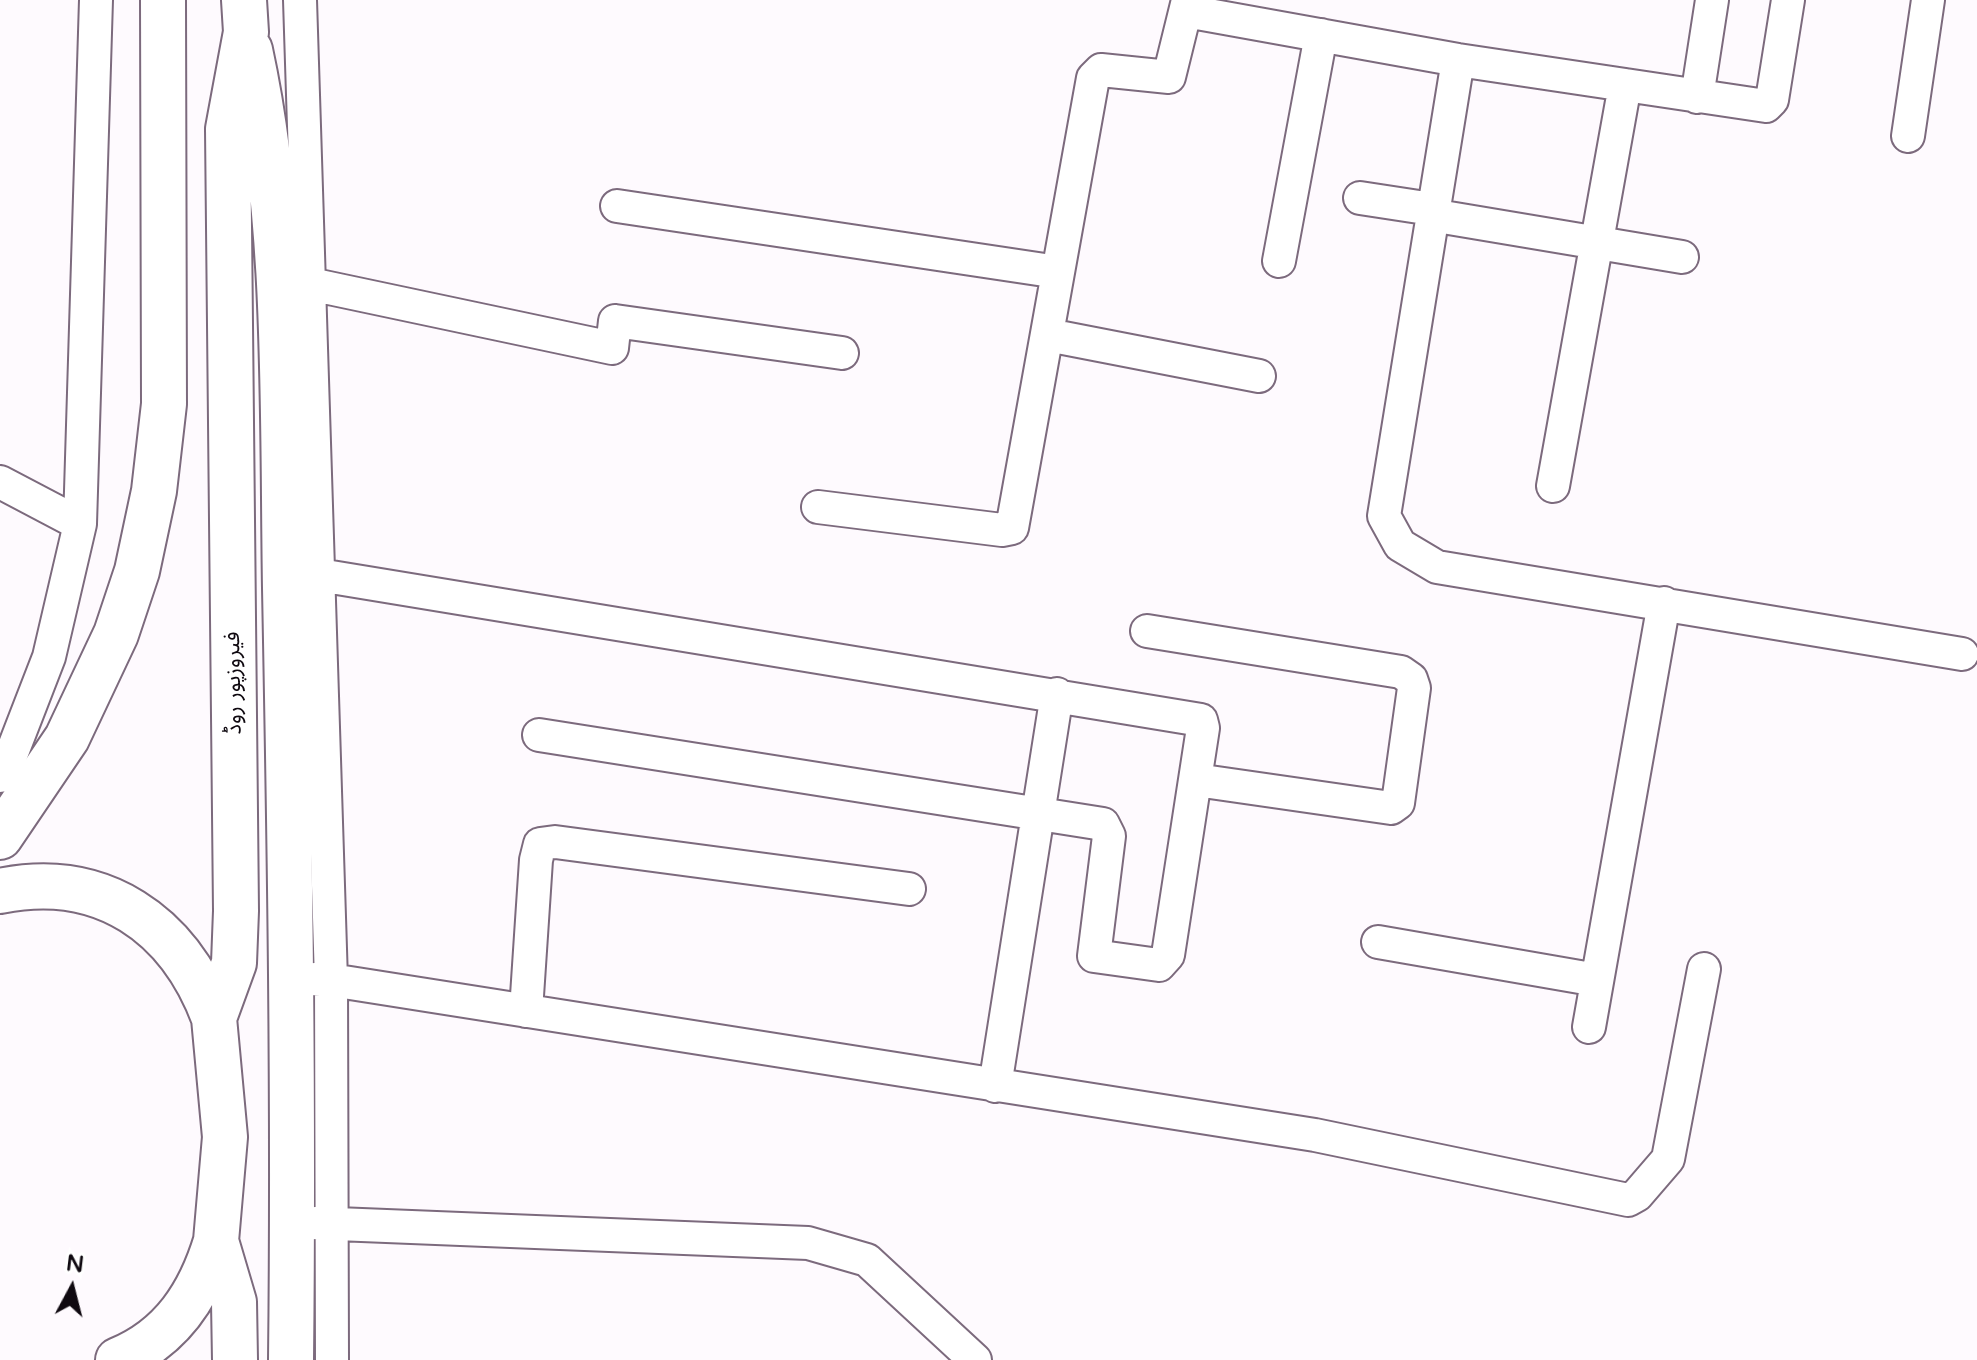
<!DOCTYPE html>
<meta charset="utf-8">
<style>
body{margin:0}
#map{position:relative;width:1977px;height:1360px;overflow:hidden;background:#fefafe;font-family:"Varela Round",sans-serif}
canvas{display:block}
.north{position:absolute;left:32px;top:1248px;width:80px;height:80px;-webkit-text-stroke:6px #fff;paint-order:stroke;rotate:7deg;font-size:22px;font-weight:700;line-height:32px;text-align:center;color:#0f0910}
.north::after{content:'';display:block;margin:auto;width:28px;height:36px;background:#0f0910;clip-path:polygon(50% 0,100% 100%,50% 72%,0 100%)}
</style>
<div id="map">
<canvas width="1977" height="1360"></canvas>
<div class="north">N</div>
</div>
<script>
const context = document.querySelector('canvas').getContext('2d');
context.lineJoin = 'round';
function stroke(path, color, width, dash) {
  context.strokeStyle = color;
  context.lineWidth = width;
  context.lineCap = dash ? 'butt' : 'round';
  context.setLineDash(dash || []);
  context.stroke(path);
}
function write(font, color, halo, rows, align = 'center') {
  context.font = font + ' "Varela Round","Noto Sans Arabic",sans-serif';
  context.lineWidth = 6;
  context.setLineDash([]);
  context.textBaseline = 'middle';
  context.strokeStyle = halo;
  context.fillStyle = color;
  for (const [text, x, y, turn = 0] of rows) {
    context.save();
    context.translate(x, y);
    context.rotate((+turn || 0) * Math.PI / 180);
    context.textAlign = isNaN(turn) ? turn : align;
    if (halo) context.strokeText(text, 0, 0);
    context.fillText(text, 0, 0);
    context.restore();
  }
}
const minor = new Path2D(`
 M 300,0 L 331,980 L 332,1360
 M 1186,11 L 1458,60 L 1766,106 L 1772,100 L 1788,0
 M 1458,60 L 1384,516 L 1400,545 L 1437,567 L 1962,654
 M 1697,97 L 1712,0
 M 1908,136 L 1928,0
 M 1360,198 L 1432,209
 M 617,206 L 1058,272
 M 1431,215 L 1682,257
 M 1279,261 L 1321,35
 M 293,287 L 310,284 L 612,348 L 615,321 L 842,353
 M 1048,335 L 1259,376
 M 0,482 L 80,524
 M 1553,486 L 1625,85
 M 818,507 L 1002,530 L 1012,528 L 1093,78 L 1101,70 L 1169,77 L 1188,0
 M 319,575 L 1201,720 L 1203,728 L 1168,955 L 1159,965 L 1094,956 L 1109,836 L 1103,824 L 539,735
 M 1147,631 L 1401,672 L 1411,679 L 1414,688 L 1398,803 L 1391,808 L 1196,780
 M 0,776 L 8,763 L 49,657 L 80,524 L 96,0
 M 1378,942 L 1597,980
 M 290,978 L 331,980 L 1315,1135 L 1628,1200 L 1637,1195 L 1668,1159 L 1704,969
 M 526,1011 L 536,860 L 540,844 L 555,842 L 909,889
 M 1589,1027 L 1664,603
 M 995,1086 L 1057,694
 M 312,1223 L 808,1243 L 867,1260 L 975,1360`);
const highway = new Path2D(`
 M 250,50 C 288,225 282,410 285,588 C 290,846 294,1103 291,1360
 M 0,837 L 67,738 L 116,634 L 137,571 L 154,491 L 164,404 L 163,0
 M 0,891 C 102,870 179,924 214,1018
 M 118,1360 C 172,1338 200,1294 216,1241
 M 235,1360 L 234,1302 L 216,1241 L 225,1137 L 214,1018 L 234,963 L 236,911 L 228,129 L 246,32 L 244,0`);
const streetNames = [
 ["فیروزپور روڈ",234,683,-91]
];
stroke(minor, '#7c6a7d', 36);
stroke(highway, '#7c6a7d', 48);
stroke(minor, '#fff', 32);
stroke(highway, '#fff', 44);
write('22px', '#0f0910', '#fff', streetNames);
</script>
